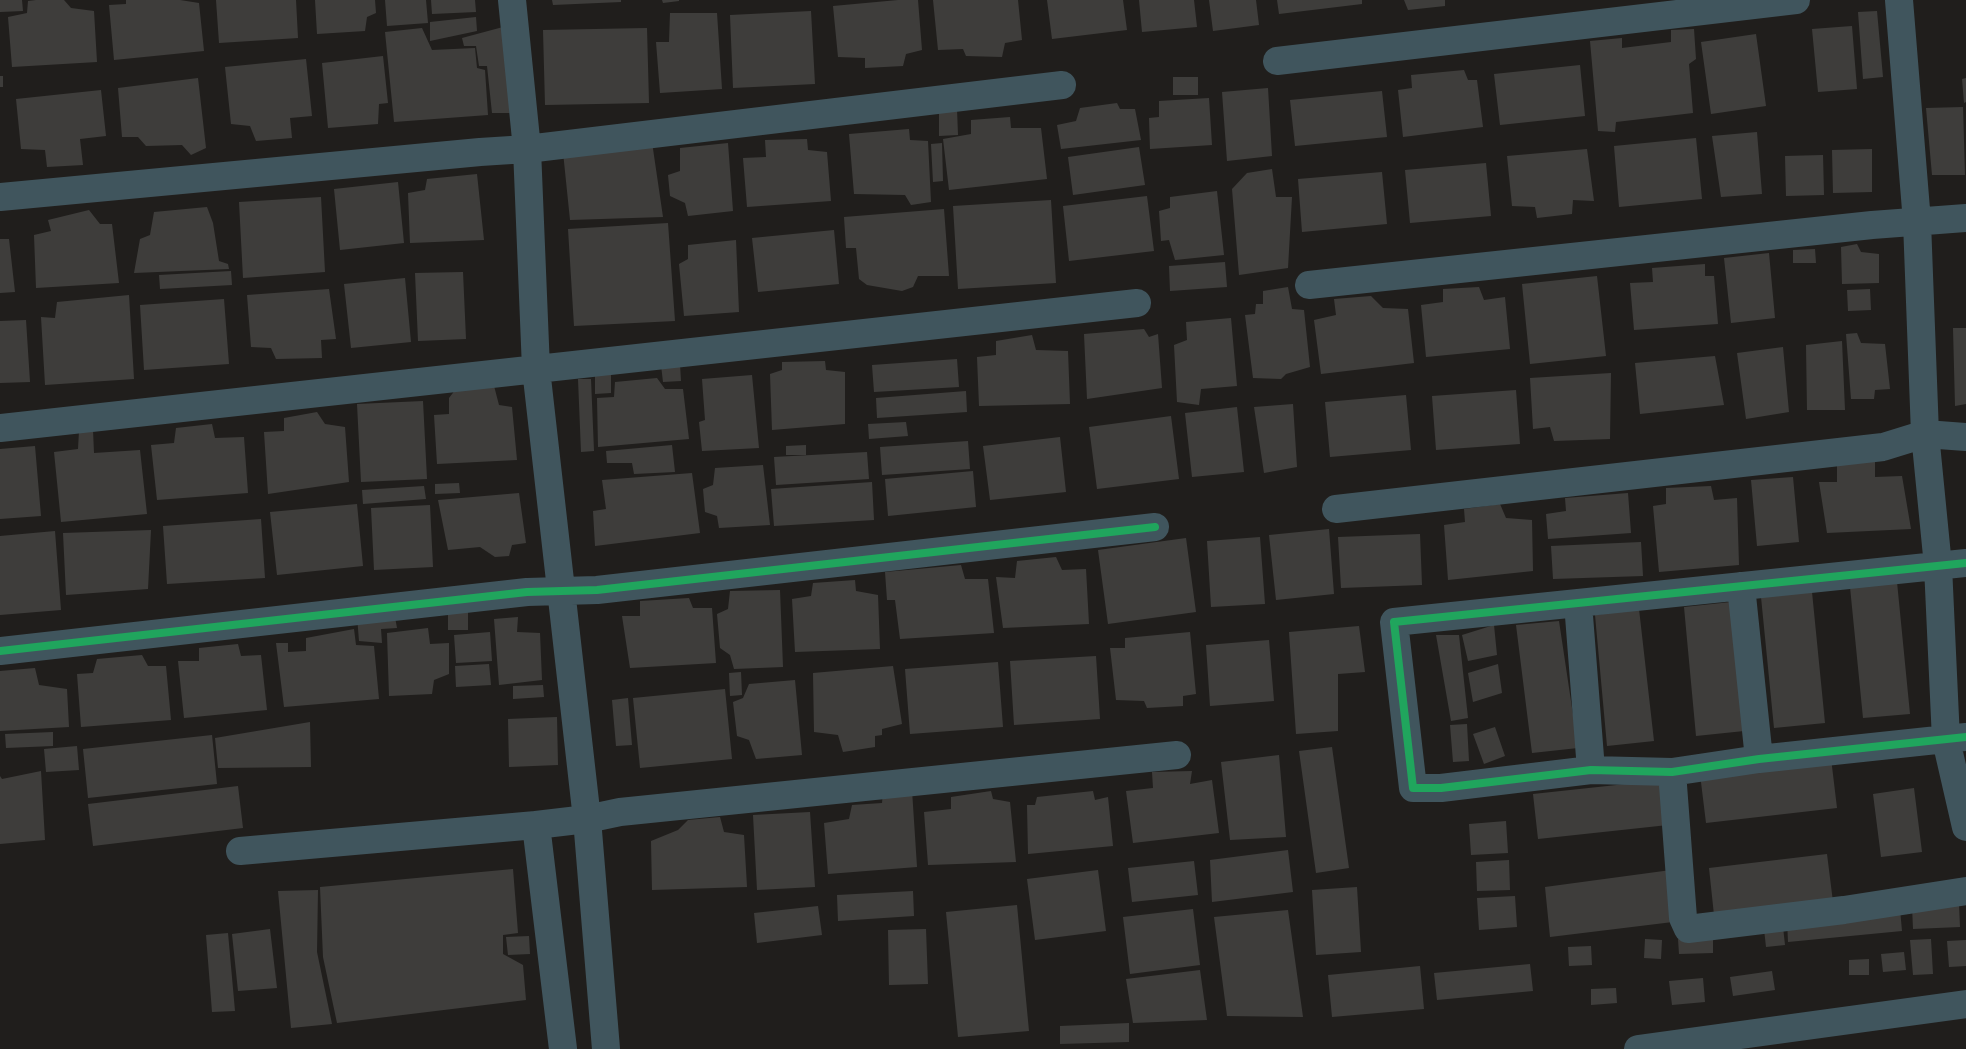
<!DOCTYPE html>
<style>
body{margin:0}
canvas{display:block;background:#201e1c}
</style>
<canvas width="1966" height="1049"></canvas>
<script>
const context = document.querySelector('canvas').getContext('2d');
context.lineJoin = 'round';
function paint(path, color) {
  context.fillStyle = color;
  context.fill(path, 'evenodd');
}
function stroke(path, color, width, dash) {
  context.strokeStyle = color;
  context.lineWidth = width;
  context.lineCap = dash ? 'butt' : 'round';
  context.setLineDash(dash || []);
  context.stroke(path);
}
const building = new Path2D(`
 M 0,0 L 22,0 L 23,11 L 0,12 Z
 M 36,0 L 64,0 L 71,8 L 94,11 L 97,62 L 12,67 L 8,17 L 27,13 L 28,1 Z
 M 126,0 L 180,0 L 199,3 L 204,51 L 114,60 L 109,5 L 126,4 Z
 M 216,0 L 296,0 L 298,38 L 219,43 Z
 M 315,0 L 375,0 L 376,13 L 367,17 L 365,31 L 317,34 Z
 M 385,0 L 426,0 L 428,23 L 387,26 Z
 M 431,0 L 475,0 L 476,12 L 432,14 Z
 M 552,0 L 621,0 L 621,2 L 553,5 Z
 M 662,0 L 679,0 L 679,1 L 663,3 Z
 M 898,0 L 918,0 L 922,50 L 906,54 L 903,66 L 865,68 L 865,58 L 838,57 L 833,6 Z
 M 933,0 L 1018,0 L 1022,40 L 1005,43 L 1002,57 L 966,56 L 963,49 L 938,50 Z
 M 1047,0 L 1123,0 L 1127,30 L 1052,39 Z
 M 1139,0 L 1194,0 L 1197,27 L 1142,32 Z
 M 1209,0 L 1256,0 L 1259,25 L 1213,31 Z
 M 1277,0 L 1362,0 L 1362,4 L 1279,14 Z
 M 1404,0 L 1445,0 L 1445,6 L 1408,10 Z
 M 811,11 L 815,84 L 733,88 L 730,15 Z
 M 1877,11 L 1883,77 L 1863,79 L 1858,12 Z
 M 670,13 L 717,13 L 722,89 L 660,93 L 656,42 L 669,42 Z
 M 476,17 L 477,31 L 430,41 L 430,22 Z
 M 1852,26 L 1857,89 L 1818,92 L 1812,29 Z
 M 503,27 L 510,113 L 492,113 L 487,66 L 479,66 L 476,46 L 464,46 L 462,38 Z
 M 422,28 L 432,50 L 475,48 L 477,68 L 485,70 L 488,115 L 394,122 L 385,32 Z
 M 647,28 L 649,103 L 545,105 L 543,30 Z
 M 1694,29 L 1696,59 L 1689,64 L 1693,113 L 1616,122 L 1615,132 L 1598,131 L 1590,41 L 1622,38 L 1622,48 L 1671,42 L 1671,30 Z
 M 1756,34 L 1766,106 L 1711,114 L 1701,42 Z
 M 383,56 L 388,103 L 379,104 L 378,124 L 328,128 L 322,63 Z
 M 306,59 L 312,116 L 290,118 L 292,138 L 256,141 L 250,126 L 231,124 L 225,67 Z
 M 1580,65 L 1585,116 L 1500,125 L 1494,74 Z
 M 1464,70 L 1468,80 L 1477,80 L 1483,127 L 1403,137 L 1398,90 L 1412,88 L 1411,75 Z
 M 0,76 L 3,76 L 3,87 L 0,87 Z
 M 1173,77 L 1198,77 L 1198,95 L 1173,95 Z
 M 198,78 L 206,148 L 191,155 L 182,145 L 146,146 L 138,137 L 122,137 L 118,88 Z
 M 1966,78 L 1966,102 L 1964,103 L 1962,79 Z
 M 1268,88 L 1272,156 L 1227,161 L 1222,92 Z
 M 101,90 L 106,136 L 80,139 L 83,165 L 47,167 L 45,150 L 21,149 L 16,99 Z
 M 1382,91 L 1387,137 L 1295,146 L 1290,100 Z
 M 1209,98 L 1212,145 L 1150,149 L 1149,118 L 1159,117 L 1159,101 Z
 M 1117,103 L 1120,109 L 1135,109 L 1141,140 L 1061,149 L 1057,125 L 1076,121 L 1080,108 Z
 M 1963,107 L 1965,175 L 1932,175 L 1926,108 Z
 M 957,109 L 958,135 L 939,136 L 939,110 Z
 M 1010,117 L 1011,128 L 1041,128 L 1047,179 L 949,190 L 943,139 L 971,134 L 971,120 Z
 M 909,129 L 910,140 L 928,141 L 931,202 L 911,205 L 905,195 L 854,194 L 849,134 Z
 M 1757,132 L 1762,194 L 1721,197 L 1712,136 Z
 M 1696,138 L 1702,199 L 1619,207 L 1614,146 Z
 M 807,139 L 808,150 L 827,152 L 831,201 L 747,207 L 743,158 L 766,157 L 765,140 Z
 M 652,142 L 663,217 L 570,220 L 563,152 Z
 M 728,143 L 733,211 L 688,216 L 685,203 L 670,196 L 668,175 L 680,171 L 680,148 Z
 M 942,143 L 943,181 L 933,182 L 931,144 Z
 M 1139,147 L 1145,185 L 1073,195 L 1068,157 Z
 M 1587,149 L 1594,201 L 1573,200 L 1572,214 L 1537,218 L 1535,207 L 1512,206 L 1507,156 Z
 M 1872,149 L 1872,192 L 1833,193 L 1832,150 Z
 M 1823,155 L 1824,195 L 1786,196 L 1785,156 Z
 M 1486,163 L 1491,216 L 1410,223 L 1405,170 Z
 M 1272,169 L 1276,197 L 1292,197 L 1288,268 L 1239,275 L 1232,189 L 1247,173 Z
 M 1382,172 L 1387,224 L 1302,232 L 1298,179 Z
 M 477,174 L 484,240 L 410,243 L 408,193 L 425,190 L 427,179 Z
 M 398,182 L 404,243 L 340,250 L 334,189 Z
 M 1217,191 L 1224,255 L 1175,260 L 1169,240 L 1161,241 L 1159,211 L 1170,208 L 1170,197 Z
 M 1147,196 L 1154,251 L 1069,261 L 1063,206 Z
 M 321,197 L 325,272 L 243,278 L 239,202 Z
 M 1051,200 L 1056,283 L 958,289 L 953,206 Z
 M 207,207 L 213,223 L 219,261 L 228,264 L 229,269 L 134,273 L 140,239 L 150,235 L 154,212 Z
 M 944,209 L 949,276 L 918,276 L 913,287 L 902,291 L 867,285 L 859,279 L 856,248 L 846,248 L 844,217 Z
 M 89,210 L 100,224 L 112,224 L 119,283 L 36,288 L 34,235 L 51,231 L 48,220 Z
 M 668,223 L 675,321 L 574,326 L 568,229 Z
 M 834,230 L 839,284 L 758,292 L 752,238 Z
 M 0,239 L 9,239 L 15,292 L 0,293 Z
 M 736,240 L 739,312 L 684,316 L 679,264 L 688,259 L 688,245 Z
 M 1857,244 L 1861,252 L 1879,254 L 1879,283 L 1842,284 L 1841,247 Z
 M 1815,249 L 1816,263 L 1793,263 L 1793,250 Z
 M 1769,253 L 1775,318 L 1731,323 L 1724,258 Z
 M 1225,262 L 1227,287 L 1170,291 L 1169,266 Z
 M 1705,264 L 1705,276 L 1714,276 L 1718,324 L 1634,330 L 1630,283 L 1653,282 L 1652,268 Z
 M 231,271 L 232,285 L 160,289 L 159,275 Z
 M 463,272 L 466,339 L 418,341 L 415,273 Z
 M 1597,276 L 1606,356 L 1530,364 L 1522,284 Z
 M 405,278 L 411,342 L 351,348 L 344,284 Z
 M 1288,287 L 1292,309 L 1304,310 L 1310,367 L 1286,374 L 1281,379 L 1253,378 L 1245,315 L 1255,314 L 1256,304 L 1263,304 L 1263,291 Z
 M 1479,287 L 1484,300 L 1505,297 L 1510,349 L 1426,357 L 1421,305 L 1443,302 L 1443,289 Z
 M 329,289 L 336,339 L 321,340 L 322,358 L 276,359 L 271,348 L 251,347 L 247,295 Z
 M 1870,289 L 1871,310 L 1848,311 L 1847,290 Z
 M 129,295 L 134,379 L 45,385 L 41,317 L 55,318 L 57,302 Z
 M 1371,296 L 1383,308 L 1408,309 L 1414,363 L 1321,374 L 1314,320 L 1336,315 L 1334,299 Z
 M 224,299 L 229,364 L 144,370 L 140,305 Z
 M 1231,318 L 1237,386 L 1201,389 L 1199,405 L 1177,402 L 1174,345 L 1187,340 L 1186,322 Z
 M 26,320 L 30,382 L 0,383 L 0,321 Z
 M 1953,328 L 1966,328 L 1966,404 L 1955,406 Z
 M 1144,329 L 1149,337 L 1158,334 L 1162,388 L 1087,399 L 1084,334 Z
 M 1857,333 L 1861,343 L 1885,344 L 1890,389 L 1875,390 L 1874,399 L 1851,399 L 1846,334 Z
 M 1032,335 L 1036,350 L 1068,351 L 1070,404 L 979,406 L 977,357 L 996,355 L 996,341 Z
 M 1842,341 L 1845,410 L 1807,410 L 1806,345 Z
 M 1783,347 L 1789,412 L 1746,419 L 1737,353 Z
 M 1715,356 L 1724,405 L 1640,414 L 1635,363 Z
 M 957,359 L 959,387 L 874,392 L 872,365 Z
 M 825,361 L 826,370 L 845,372 L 845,424 L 772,430 L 770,374 L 782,370 L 782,362 Z
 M 680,364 L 681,381 L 663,382 L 661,365 Z
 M 1611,373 L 1610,439 L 1554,441 L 1550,427 L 1533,429 L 1530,378 Z
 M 611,374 L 611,393 L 595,394 L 595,375 Z
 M 752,375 L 759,448 L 702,451 L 699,422 L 705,420 L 702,379 Z
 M 657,378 L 665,389 L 683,389 L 689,439 L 598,447 L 597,398 L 614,397 L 615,382 Z
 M 578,379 L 591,379 L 594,451 L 581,452 Z
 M 493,382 L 499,405 L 512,407 L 517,460 L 437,464 L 434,415 L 449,414 L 449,398 L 459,385 Z
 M 1516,390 L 1520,444 L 1436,450 L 1432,396 Z
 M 966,391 L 967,412 L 877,418 L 876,398 Z
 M 1406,395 L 1411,450 L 1330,457 L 1325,402 Z
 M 423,401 L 427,479 L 361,482 L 357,404 Z
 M 1293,404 L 1297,467 L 1264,473 L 1254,407 Z
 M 1237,407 L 1244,472 L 1192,477 L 1185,413 Z
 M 317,412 L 325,424 L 345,427 L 349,482 L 268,494 L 264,432 L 284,431 L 284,418 Z
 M 1171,416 L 1179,479 L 1097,489 L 1089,427 Z
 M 906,422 L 908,436 L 869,439 L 868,424 Z
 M 212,424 L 215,438 L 244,437 L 248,493 L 157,500 L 151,445 L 174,443 L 176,428 Z
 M 93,430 L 94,453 L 140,450 L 147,514 L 61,522 L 54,452 L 78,449 L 79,431 Z
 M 1060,437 L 1066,492 L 990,500 L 983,446 Z
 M 968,441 L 970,469 L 882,475 L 880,447 Z
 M 672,445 L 675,472 L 634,474 L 632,463 L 607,463 L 606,451 Z
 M 806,445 L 806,455 L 786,455 L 786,446 Z
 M 35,446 L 41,516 L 0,519 L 0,449 Z
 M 867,452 L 869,479 L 776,485 L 774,457 Z
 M 1875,456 L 1875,477 L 1902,476 L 1911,529 L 1827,533 L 1819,482 L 1837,482 L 1837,458 Z
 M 763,465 L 770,525 L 719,528 L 717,516 L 705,512 L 703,489 L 713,485 L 715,468 Z
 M 973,471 L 976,507 L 888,516 L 885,479 Z
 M 692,473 L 700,533 L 595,546 L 593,511 L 606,509 L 602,480 Z
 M 1793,477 L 1799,542 L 1757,546 L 1751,480 Z
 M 872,482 L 874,520 L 774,526 L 771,489 Z
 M 459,483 L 460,493 L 435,494 L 435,484 Z
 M 424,486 L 426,499 L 363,504 L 362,490 Z
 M 1711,486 L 1714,500 L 1737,498 L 1739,565 L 1659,572 L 1653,506 L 1666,504 L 1666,488 Z
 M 519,493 L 526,543 L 512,545 L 509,556 L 495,557 L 480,547 L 448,550 L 438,500 Z
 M 1628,493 L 1631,533 L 1548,539 L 1546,514 L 1566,511 L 1565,498 Z
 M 357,504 L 363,566 L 277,575 L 270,512 Z
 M 1500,504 L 1506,518 L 1532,520 L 1533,571 L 1448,580 L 1444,525 L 1465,522 L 1464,509 Z
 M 430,505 L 433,567 L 374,570 L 371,508 Z
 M 261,519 L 265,578 L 167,584 L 163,526 Z
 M 1329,529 L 1334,594 L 1276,600 L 1269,535 Z
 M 151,530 L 148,589 L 66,595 L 63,533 Z
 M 55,531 L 61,610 L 0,615 L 0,536 Z
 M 1420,534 L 1422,585 L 1341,588 L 1338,537 Z
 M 1260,537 L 1265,604 L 1211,607 L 1207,541 Z
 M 1186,538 L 1196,612 L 1108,624 L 1098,550 Z
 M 1641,542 L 1643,576 L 1553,579 L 1551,546 Z
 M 1056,557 L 1062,570 L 1086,569 L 1089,624 L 1003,628 L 996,577 L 1015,578 L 1017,561 Z
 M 961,565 L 965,579 L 988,579 L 994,633 L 900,639 L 895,600 L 887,600 L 885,572 Z
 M 855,580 L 856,591 L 878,595 L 880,649 L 795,652 L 792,599 L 811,596 L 813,583 Z
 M 1897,582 L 1910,714 L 1863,718 L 1850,587 Z
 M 780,590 L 783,667 L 734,669 L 730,655 L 720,648 L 717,614 L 728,609 L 730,591 Z
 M 1812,592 L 1825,723 L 1774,728 L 1761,597 Z
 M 689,598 L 693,608 L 712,608 L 716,663 L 630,668 L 622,616 L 640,616 L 640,601 Z
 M 1731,602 L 1744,731 L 1696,736 L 1684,607 Z
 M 1639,609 L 1654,741 L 1607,746 L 1595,615 Z
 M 448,612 L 468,612 L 468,630 L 448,630 Z
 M 357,616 L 395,617 L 397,628 L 381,629 L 382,643 L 359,641 Z
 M 518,617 L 517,632 L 540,633 L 542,680 L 499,685 L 494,619 Z
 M 1559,621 L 1578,748 L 1532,753 L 1516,625 Z
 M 1494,625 L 1497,655 L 1468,661 L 1462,635 Z
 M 1359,626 L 1365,672 L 1338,674 L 1338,731 L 1296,734 L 1289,632 Z
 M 428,628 L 430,644 L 449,643 L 449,674 L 434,680 L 432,694 L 389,696 L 387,633 Z
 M 354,629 L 356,645 L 374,646 L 379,699 L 284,707 L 276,643 L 288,643 L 288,652 L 306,651 L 306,638 Z
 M 490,632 L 492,661 L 456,663 L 454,635 Z
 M 1190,632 L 1196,694 L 1183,696 L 1183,706 L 1147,708 L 1144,701 L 1116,700 L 1110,648 L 1125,648 L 1125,638 Z
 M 1436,635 L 1459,635 L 1468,718 L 1451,721 Z
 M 1269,640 L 1274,701 L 1210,706 L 1206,645 Z
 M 238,644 L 241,656 L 261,655 L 267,710 L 184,718 L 178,661 L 199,661 L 199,648 Z
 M 142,655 L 148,666 L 166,666 L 171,720 L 81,727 L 77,674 L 93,673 L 97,659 Z
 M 1096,656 L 1100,719 L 1014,725 L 1010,661 Z
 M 998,662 L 1003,727 L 910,734 L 905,669 Z
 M 489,664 L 491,685 L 456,687 L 455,666 Z
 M 1498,664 L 1502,693 L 1473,702 L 1468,673 Z
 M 893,666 L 902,724 L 882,729 L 882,735 L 875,736 L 875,747 L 843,752 L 838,735 L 814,732 L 813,673 Z
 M 35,668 L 39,685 L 67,689 L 69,727 L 0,731 L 0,671 Z
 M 741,672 L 742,695 L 730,696 L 729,673 Z
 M 795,680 L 802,755 L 756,759 L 749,740 L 737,736 L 733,702 L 743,698 L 749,684 Z
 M 543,685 L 544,697 L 513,699 L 513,686 Z
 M 725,689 L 732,759 L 640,768 L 633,698 Z
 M 628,698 L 632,745 L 616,746 L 612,700 Z
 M 557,717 L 558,765 L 509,767 L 508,719 Z
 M 310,722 L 311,767 L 218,768 L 215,738 Z
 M 1467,724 L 1469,761 L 1453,762 L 1450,725 Z
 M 1495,727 L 1505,756 L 1484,764 L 1473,734 Z
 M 53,732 L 53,746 L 6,748 L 5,734 Z
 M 212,735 L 217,784 L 88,798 L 83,749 Z
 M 77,746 L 79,770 L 46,772 L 44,749 Z
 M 1332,747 L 1349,868 L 1316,873 L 1299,751 Z
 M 1279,755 L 1286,837 L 1230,840 L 1221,762 Z
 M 1831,758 L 1837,808 L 1706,823 L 1700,774 Z
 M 41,771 L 45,840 L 0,844 L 0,776 L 2,779 Z
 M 1192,771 L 1190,784 L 1212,780 L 1219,833 L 1133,843 L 1126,791 L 1153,788 L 1152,772 Z
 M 1663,780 L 1668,825 L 1538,839 L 1533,794 Z
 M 238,786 L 243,828 L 93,846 L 88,804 Z
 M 1914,788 L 1922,852 L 1881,857 L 1873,794 Z
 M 912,790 L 917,867 L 828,874 L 824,823 L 849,819 L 852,805 L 882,803 L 883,792 Z
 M 991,791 L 993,799 L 1010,802 L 1016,862 L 928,865 L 924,812 L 951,809 L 951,797 Z
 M 1093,791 L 1095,800 L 1108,797 L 1113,846 L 1028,854 L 1027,805 L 1035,805 L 1037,797 Z
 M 810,812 L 815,887 L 757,890 L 753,815 Z
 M 720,817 L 724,832 L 744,835 L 747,887 L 652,890 L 651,841 L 678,830 L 688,820 Z
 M 1506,821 L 1508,853 L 1471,855 L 1469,824 Z
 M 1288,850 L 1293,892 L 1212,902 L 1210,860 Z
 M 1827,854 L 1833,902 L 1714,915 L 1709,868 Z
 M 1509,860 L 1510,890 L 1477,891 L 1476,862 Z
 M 1194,861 L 1198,895 L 1132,902 L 1128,868 Z
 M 513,869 L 518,933 L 503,935 L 503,954 L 523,965 L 526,1000 L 337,1023 L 323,957 L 320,887 Z
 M 1098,870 L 1106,931 L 1035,940 L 1027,879 Z
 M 1671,870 L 1681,921 L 1550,937 L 1545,887 Z
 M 1357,887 L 1361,952 L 1316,955 L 1312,890 Z
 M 318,890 L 317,952 L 332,1024 L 291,1028 L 278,891 Z
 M 913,891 L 914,916 L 838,921 L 837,895 Z
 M 1515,896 L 1517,927 L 1479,930 L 1477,898 Z
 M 1959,904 L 1960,927 L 1913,929 L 1912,906 Z
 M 1017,905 L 1029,1031 L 958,1037 L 946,912 Z
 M 818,906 L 822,935 L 757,943 L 754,913 Z
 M 1193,909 L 1200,965 L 1130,974 L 1123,917 Z
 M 1900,909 L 1902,931 L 1788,942 L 1787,920 Z
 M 1288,910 L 1303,1017 L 1227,1016 L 1214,917 Z
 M 1783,927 L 1785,945 L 1766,947 L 1764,929 Z
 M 270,929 L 277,988 L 238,991 L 232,934 Z
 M 926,929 L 928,984 L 889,985 L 888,930 Z
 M 228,933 L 235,1011 L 212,1012 L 206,935 Z
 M 529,936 L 530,954 L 508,955 L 506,937 Z
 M 1713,938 L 1713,953 L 1679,954 L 1678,939 Z
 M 1645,939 L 1662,940 L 1661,959 L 1644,958 Z
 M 1931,939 L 1933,974 L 1913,975 L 1910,940 Z
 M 1966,940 L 1966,966 L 1949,967 L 1947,941 Z
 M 1591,946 L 1592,965 L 1569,966 L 1568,947 Z
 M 1904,952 L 1906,970 L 1883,972 L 1881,954 Z
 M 1869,959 L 1869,975 L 1849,975 L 1849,960 Z
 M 1530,964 L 1533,991 L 1437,1000 L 1434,973 Z
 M 1420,966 L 1424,1009 L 1332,1017 L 1328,975 Z
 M 1200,970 L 1207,1020 L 1133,1023 L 1126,979 Z
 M 1772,971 L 1775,990 L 1733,996 L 1730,977 Z
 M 1703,978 L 1705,1002 L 1672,1005 L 1669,981 Z
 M 1616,988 L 1617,1003 L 1591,1005 L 1591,989 Z
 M 1129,1023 L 1129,1042 L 1060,1044 L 1060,1026 Z`);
const street = new Path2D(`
 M 512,0 L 527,149 L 536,369 L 587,819 L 606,1049
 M 1899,0 L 1917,222 L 1925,434 L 1938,566 L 1946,740 L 1966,827
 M 1277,61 L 1796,0
 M 0,197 L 480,152 L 527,149 L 1062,85
 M 1309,285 L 1872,225 L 1966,218
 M 0,428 L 1137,303
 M 1336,509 L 1883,447 L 1925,434 L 1966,437
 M 1966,563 L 1394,622 L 1413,788 L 1441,788 L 1591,770 L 1672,772 L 1759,759 L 1966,737
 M 1741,586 L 1759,759
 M 1578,603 L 1591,770
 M 0,651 L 527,592 L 597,590 L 1155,527
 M 1672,772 L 1683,918 L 1688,929 L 1844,910 L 1966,891
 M 536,825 L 563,1049
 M 240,851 L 536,825 L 587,819 L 620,812 L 1177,755
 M 1638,1049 L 1966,1004`);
const cycleway = new Path2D(`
 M 1966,563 L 1394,622 L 1413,788 L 1441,788 L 1591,770 L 1672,772 L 1759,759 L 1966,737
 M 0,651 L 527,592 L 597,590 L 1155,527`);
paint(building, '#3e3d3b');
stroke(street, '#40555d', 28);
stroke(cycleway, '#20a55d', 8);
</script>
